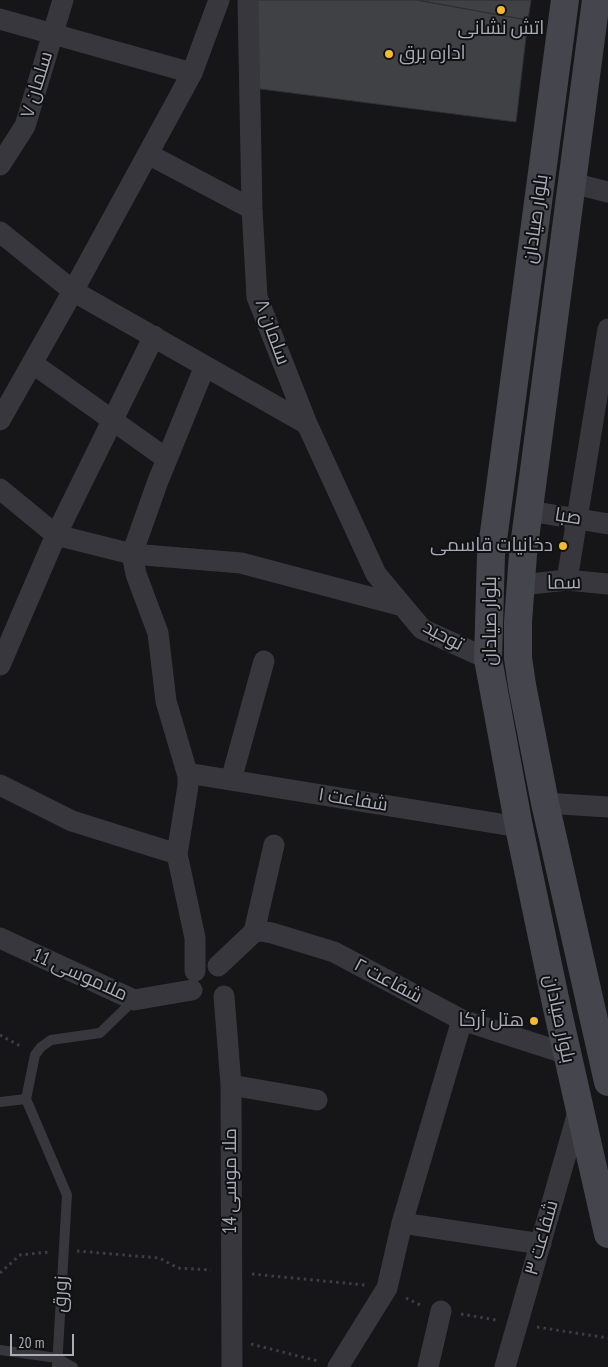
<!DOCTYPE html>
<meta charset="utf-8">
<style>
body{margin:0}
#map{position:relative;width:608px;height:1367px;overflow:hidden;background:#161618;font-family:"PT Sans Narrow",sans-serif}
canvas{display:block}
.scale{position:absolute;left:10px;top:1334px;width:64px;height:22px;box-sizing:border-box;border:2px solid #a8acb8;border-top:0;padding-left:6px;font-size:15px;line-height:18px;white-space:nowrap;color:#a8acb8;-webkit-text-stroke:4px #111113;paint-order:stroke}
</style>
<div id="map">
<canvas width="608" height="1367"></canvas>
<div class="scale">20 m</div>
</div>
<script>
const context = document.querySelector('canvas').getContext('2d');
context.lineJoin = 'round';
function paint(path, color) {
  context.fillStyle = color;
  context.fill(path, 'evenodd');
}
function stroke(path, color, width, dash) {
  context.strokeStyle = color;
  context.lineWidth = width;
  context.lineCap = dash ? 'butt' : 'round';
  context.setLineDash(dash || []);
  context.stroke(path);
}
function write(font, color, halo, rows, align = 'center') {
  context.font = font + ' "PT Sans Narrow",Cairo,sans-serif';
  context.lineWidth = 4;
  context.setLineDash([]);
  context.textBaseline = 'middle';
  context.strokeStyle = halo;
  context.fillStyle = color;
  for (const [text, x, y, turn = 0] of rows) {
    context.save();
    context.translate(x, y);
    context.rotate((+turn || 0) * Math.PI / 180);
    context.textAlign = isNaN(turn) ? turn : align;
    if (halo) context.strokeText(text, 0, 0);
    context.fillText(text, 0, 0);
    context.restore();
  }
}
const building = new Path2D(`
 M 253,0 L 417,0 L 528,20 L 516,122 L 253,88 Z
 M 417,0 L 531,0 L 528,20 Z`);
const path = new Path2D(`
 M 0,1035 L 22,1047
 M 77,1251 L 159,1258 L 178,1268 L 211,1270
 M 0,1273 L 20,1255 L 49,1252
 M 252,1274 L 365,1285
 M 406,1298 L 420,1305
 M 461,1314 L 496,1320
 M 537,1327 L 608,1338
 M 251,1344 L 318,1361`);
const service = new Path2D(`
 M 0,1102 L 26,1099
 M 0,1350 L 57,1358 L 73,1367
 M 57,1367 L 67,1195 L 26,1099 L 35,1055 L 41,1047 L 51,1040 L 100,1033 L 134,1000`);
const minor = new Path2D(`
 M 248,0 L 252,209 L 257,297 L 307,424 L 376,574 L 422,629 L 488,659
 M 0,19 L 192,73
 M 148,154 L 252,209
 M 0,165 L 25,126 L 63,0
 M 572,183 L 608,192
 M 0,232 L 73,291 L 307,424
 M 32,363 L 167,459
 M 0,420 L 73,291 L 192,73 L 219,0
 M 0,489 L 56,535 L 132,554 L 158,481 L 205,366
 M 529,511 L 608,524
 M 567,580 L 608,329
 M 521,585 L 567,580 L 608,584
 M 0,665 L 56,535 L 154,336
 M 187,773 L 519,827
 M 231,780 L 264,661
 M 0,785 L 72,821 L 177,854
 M 545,803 L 608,807
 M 254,932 L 274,845
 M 0,938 L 134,1000 L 192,990
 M 218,966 L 254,932 L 261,931 L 272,933 L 334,952 L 462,1020 L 567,1054
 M 195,971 L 195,938 L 177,854 L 188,786 L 188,776 L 166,701 L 158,633 L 136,574 L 132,554 L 241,563 L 403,606
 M 224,996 L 231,1085 L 232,1367
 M 231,1085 L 317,1100
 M 402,1223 L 541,1244
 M 338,1367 L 387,1288 L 402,1223 L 462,1020
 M 428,1367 L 441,1311
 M 505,1367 L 579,1109`);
const secondary = new Path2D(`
 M 565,0 L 491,555 L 488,659 L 519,827 L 557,1008 L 608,1234
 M 596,0 L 523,554 L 518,622 L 518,658 L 522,685 L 545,803 L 608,1082`);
const markers = [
 [501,10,5,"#f3ba33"],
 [389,54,5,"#f3ba33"],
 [563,546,5,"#f3ba33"],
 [534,1021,5,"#f3ba33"]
];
const poiNames = [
 ["اتش نشانى",501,29,"center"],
 ["اداره برق",399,54,"left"],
 ["دخانیات قاسمی",553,546],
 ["هتل آرکا",524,1021]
];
const streetNames = [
 ["سلمان ۷",37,85,-73],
 ["بلوار صیادان",536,219,-82],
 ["سلمان ۸",272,332,70],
 ["صبا",568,517,9],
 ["سما",564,583,-1],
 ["بلوار صیادان",491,621,-90],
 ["توحید",443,636,28],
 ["شفاعت ۱",353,800,9],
 ["ملاموسی 11",80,975,24],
 ["شفاعت ۲",388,981,28],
 ["بلوار صیادان",559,1019,78],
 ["ملا موسی 14",231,1181,-90],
 ["شفاعت ۳",542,1238,-74],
 ["زورق",61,1294,-87]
];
paint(building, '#404145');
stroke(building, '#303034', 1);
stroke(path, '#3d3e44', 3, [2.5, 4]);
stroke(service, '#37373d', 10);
stroke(minor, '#37373d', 21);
stroke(secondary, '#45464d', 28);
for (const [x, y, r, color] of markers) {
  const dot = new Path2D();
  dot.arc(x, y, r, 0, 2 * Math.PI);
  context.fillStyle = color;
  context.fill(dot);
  stroke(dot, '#111113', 2);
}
write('19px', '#a8acb8', '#111113', poiNames, 'right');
write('19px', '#a8acb8', '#111113', streetNames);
</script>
